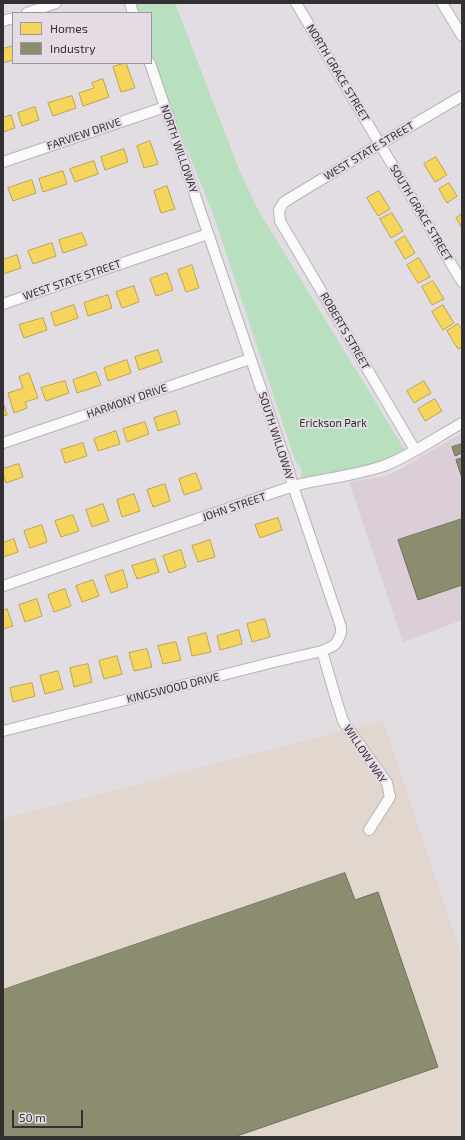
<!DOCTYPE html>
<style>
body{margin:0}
#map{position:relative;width:465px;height:1140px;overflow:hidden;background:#e2dde2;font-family:"Exo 2",sans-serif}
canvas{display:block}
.frame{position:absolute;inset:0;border:4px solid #333033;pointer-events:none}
.legend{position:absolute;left:12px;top:12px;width:140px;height:52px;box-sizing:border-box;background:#e4dbe4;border:1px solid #9d979d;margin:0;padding:5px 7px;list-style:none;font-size:12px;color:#333033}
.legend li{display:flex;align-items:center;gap:8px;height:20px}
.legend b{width:20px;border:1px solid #9d979d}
.scale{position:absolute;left:12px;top:1110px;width:71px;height:18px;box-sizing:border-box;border:2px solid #333033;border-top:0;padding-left:5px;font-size:12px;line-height:14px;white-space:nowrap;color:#333033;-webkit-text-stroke:3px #e4dbe4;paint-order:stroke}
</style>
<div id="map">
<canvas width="465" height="1140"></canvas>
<div class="frame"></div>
<ul class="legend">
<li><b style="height:11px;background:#f6d55c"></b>Homes</li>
<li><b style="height:11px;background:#8c8c6e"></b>Industry</li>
</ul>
<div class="scale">50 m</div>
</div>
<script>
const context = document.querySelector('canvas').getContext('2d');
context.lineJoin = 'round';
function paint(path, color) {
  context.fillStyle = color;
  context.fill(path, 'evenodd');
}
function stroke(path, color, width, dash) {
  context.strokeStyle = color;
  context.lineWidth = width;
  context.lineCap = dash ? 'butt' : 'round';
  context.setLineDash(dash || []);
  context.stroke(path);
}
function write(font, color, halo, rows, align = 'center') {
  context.font = font + ' "Exo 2",sans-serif';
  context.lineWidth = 4;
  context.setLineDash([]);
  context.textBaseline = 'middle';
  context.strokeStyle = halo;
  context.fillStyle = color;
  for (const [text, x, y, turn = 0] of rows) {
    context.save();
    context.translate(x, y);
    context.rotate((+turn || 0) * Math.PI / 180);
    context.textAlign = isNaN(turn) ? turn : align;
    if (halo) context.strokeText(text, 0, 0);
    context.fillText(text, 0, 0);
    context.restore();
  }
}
const commercial = new Path2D(`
 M 462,433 L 462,620 L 403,642 L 349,482 L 385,476 L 397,471 Z`);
const industrial = new Path2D(`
 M 383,720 L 462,958 L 462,1137 L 3,1137 L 3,819 Z`);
const green = new Path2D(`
 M 135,3 L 175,3 L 240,172 L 257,208 L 406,452 L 369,468 L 301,478 L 302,470 L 295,460 L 212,211 L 159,80 L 151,55 L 151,13 L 138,13 Z`);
const homes = new Path2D(`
 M 13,46 L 13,60 L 3,63 L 3,49 Z
 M 126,63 L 135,88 L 121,92 L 113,67 Z
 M 103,79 L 109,97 L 83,106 L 79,93 L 94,88 L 92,83 Z
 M 72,96 L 76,108 L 53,116 L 48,103 Z
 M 35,107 L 39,120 L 22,126 L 18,113 Z
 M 11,115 L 15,128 L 3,132 L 3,118 Z
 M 150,141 L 158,164 L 144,168 L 137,146 Z
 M 124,149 L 128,162 L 105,170 L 101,157 Z
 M 436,157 L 447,175 L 435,182 L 424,164 Z
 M 94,161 L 98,174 L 75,182 L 70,169 Z
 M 63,171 L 67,184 L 43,192 L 39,179 Z
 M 32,180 L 36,193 L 13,201 L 8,188 Z
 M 449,183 L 457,196 L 447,203 L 439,189 Z
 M 167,186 L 175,209 L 161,213 L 154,191 Z
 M 379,191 L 390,209 L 378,216 L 367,198 Z
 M 392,213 L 403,231 L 391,238 L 380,219 Z
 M 462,214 L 462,228 L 456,218 Z
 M 82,233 L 87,245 L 63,253 L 59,240 Z
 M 405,236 L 415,253 L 405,259 L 395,242 Z
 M 52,243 L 56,256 L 33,264 L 28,251 Z
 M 17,255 L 21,268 L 3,274 L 3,260 Z
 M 419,258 L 430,277 L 418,283 L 407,265 Z
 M 192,265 L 199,288 L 186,292 L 178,270 Z
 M 167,273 L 173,290 L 156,296 L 150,279 Z
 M 433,281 L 444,299 L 432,305 L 422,287 Z
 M 134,286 L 139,302 L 122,308 L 116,292 Z
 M 108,295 L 112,308 L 88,316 L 84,303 Z
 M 74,305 L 78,318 L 55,326 L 51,313 Z
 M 443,305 L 454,323 L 443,330 L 432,312 Z
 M 43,318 L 47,330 L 24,338 L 19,325 Z
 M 458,324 L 462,330 L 462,347 L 458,349 L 447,331 Z
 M 158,350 L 162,362 L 139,370 L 135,357 Z
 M 127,360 L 131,373 L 108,381 L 104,368 Z
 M 96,372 L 101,385 L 77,393 L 73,380 Z
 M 29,373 L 38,398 L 25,402 L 27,408 L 14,413 L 8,393 L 23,388 L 19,377 Z
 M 65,381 L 69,393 L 46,401 L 41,388 Z
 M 424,381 L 431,393 L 414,403 L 407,391 Z
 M 435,399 L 442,411 L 425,421 L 418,409 Z
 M 3,402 L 7,415 L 3,416 Z
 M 176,411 L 180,424 L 158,431 L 154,418 Z
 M 145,422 L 149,434 L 127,442 L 123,429 Z
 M 116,431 L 120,444 L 98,451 L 94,439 Z
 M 83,443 L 87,456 L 65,463 L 61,450 Z
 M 19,464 L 23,477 L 6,483 L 3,474 L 3,469 Z
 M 196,473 L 202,489 L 184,495 L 179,479 Z
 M 165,484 L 170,501 L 153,507 L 147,490 Z
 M 134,494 L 140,511 L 122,517 L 117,500 Z
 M 103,504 L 109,521 L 92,527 L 86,510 Z
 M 73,515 L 79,531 L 61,537 L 55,521 Z
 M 278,518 L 282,530 L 260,538 L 255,525 Z
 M 42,525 L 47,542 L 30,548 L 24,531 Z
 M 14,539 L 18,552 L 3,557 L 3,543 Z
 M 210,540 L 215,557 L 198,562 L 192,546 Z
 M 181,550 L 186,567 L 169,573 L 163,556 Z
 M 155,559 L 159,572 L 137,579 L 132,566 Z
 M 123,570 L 128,587 L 111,593 L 105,576 Z
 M 93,580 L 99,596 L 82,602 L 76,586 Z
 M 65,589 L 71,606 L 54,612 L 48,595 Z
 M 37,599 L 42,616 L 25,622 L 19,605 Z
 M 7,609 L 13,626 L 3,629 L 3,611 Z
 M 265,619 L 270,637 L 252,642 L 247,624 Z
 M 239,630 L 242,644 L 220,650 L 217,636 Z
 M 206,633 L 211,652 L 192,656 L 188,638 Z
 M 176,642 L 181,660 L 163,664 L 158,646 Z
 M 147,649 L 152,667 L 134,671 L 129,653 Z
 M 117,656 L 122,674 L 104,679 L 99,661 Z
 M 88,664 L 92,682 L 74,687 L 70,668 Z
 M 58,671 L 63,689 L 45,694 L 40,676 Z
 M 32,683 L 35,696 L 13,702 L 10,688 Z`);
const industry = new Path2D(`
 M 462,444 L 462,453 L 455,456 L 452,447 Z
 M 462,458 L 462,478 L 456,460 Z
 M 462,519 L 462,585 L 418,600 L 398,540 Z
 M 345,873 L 355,900 L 378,892 L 438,1067 L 234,1137 L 3,1137 L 3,990 Z`);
const minor = new Path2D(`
 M 130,3 L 133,13
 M 296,3 L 462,282
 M 442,3 L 462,36
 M 27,13 L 56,3
 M 3,21 L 13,18
 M 3,162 L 165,107
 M 3,304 L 208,234
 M 3,443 L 250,359
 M 415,450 L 280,221 L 279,210 L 284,202 L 380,144 L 462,96
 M 3,586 L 293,486 C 324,478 356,476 386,465 C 413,454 437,437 462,423
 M 322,651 L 336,699 L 343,721 L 387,783 L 390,797 L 369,830
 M 3,731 L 274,662 L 322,651 L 333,646 L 337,642 L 341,633 L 341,627 L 293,486 L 289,471 L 150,63`);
const streetNames = [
 ["NORTH GRACE STREET",338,73,59],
 ["FARVIEW DRIVE",84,134,-19],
 ["NORTH WILLOWAY",179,149,71],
 ["WEST STATE STREET",369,151,-31],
 ["SOUTH GRACE STREET",421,213,59],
 ["WEST STATE STREET",72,280,-19],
 ["ROBERTS STREET",345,331,60],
 ["HARMONY DRIVE",127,401,-19],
 ["SOUTH WILLOWAY",276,436,72],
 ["JOHN STREET",234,507,-19],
 ["KINGSWOOD DRIVE",173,688,-14],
 ["WILLOW WAY",365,754,56]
];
const parkNames = [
 ["Erickson Park",333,423]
];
paint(commercial, '#dcced7');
paint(industrial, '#e1d7cf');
paint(green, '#b8dfbe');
paint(homes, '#f6d55c');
stroke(homes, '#bca450', 1);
paint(industry, '#8c8c6e');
stroke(industry, '#71705c', 1);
stroke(minor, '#b7b3b7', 12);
stroke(minor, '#fbfafb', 10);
write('11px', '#333033', '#e4dbe4', streetNames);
write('11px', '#14341b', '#e4dbe4', parkNames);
</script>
